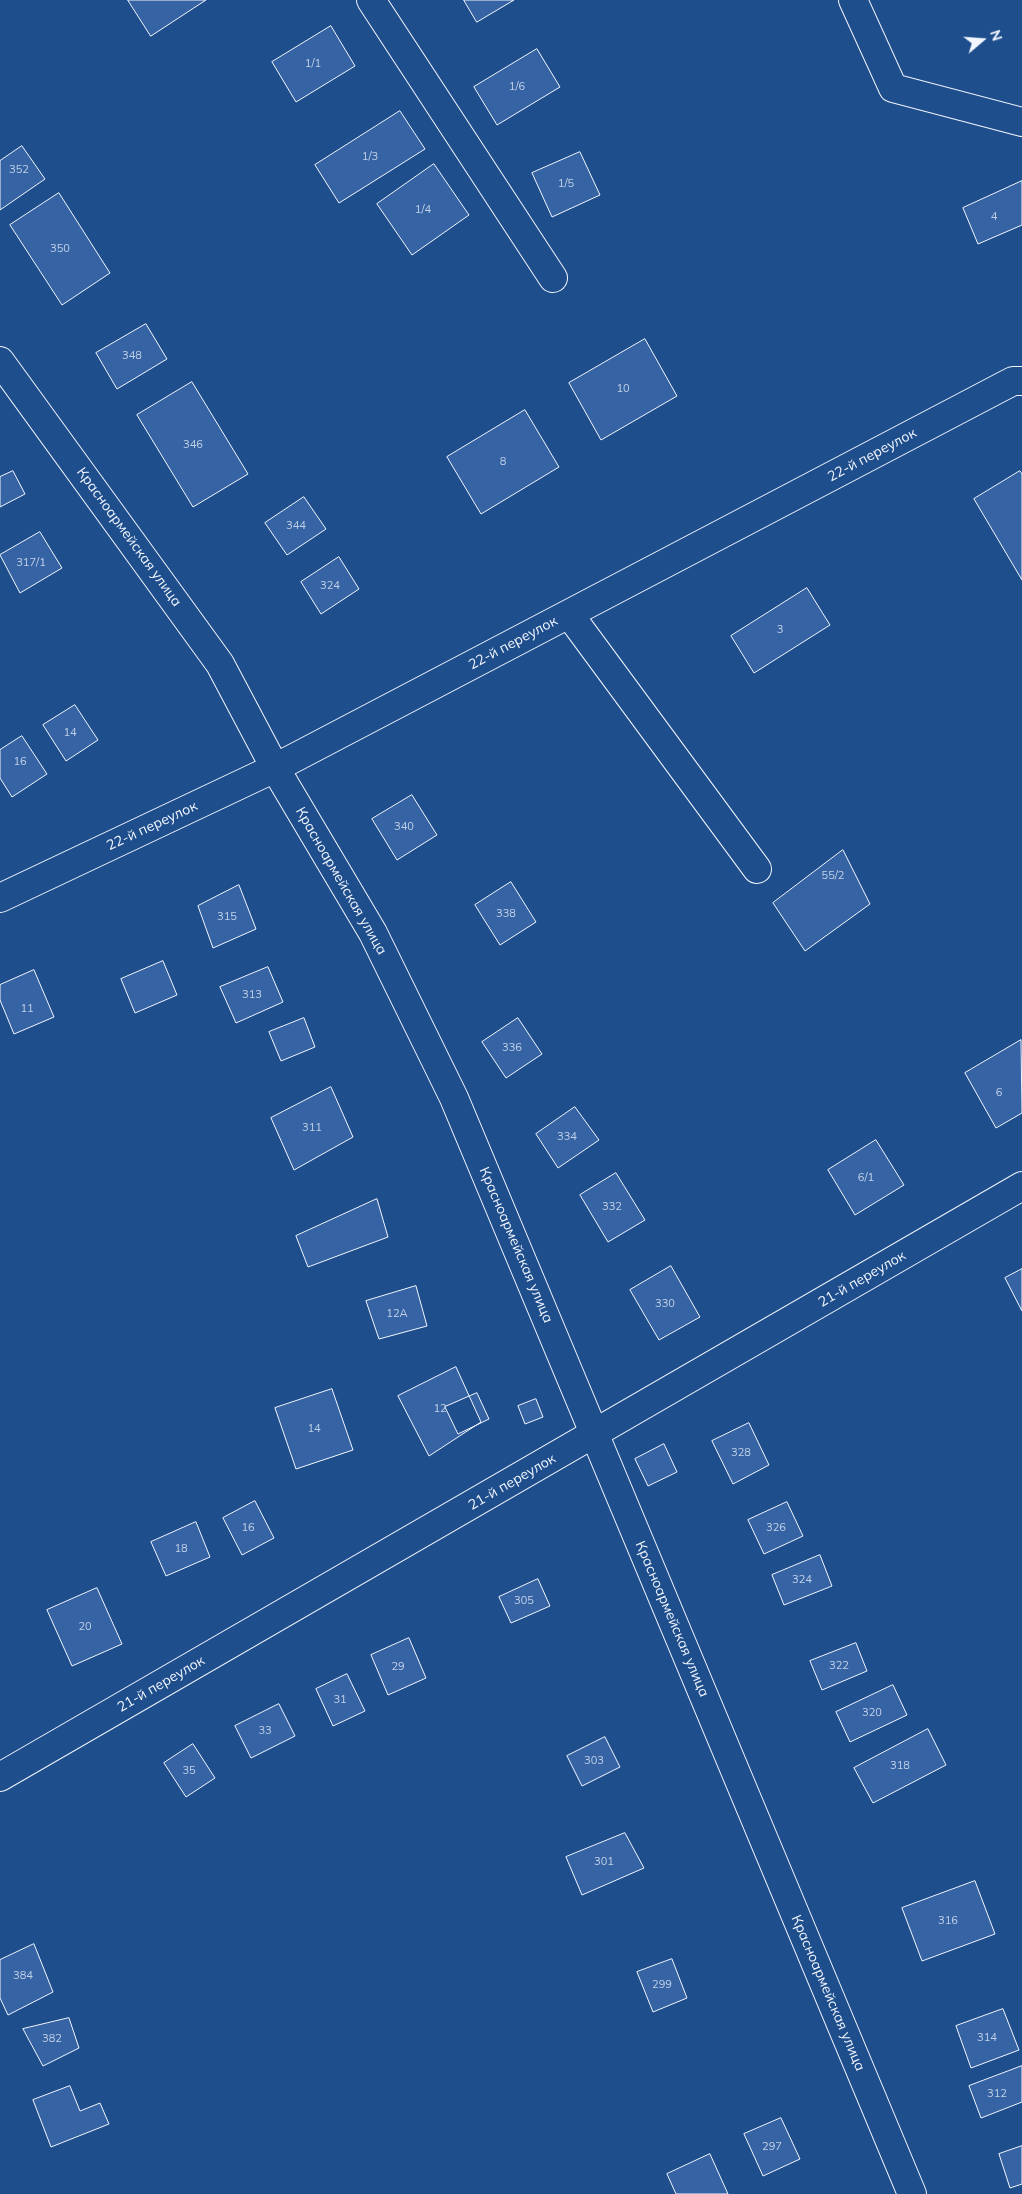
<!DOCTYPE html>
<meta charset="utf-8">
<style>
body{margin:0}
#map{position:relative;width:1022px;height:2194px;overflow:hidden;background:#1f4e8c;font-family:Mulish,sans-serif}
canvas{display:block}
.north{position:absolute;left:957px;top:15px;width:50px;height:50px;-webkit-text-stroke:4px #1f4e8c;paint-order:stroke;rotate:72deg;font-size:14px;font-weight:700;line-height:20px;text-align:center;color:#f2f6ff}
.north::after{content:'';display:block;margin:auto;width:18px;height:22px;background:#f2f6ff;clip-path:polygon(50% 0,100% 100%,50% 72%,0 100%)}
</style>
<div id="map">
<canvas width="1022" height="2194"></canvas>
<div class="north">N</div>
</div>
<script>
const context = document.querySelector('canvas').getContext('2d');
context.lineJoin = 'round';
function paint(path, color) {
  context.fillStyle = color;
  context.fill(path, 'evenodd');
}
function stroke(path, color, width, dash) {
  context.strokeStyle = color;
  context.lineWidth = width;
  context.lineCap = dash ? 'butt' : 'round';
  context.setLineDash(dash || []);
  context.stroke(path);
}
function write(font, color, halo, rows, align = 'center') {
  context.font = font + ' Mulish,sans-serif';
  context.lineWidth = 4;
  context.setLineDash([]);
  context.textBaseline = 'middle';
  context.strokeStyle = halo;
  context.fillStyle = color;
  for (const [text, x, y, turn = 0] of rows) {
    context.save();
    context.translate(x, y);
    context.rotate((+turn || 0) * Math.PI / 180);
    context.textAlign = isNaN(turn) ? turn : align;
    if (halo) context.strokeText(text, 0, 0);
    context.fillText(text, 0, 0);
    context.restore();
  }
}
const building = new Path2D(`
 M 128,0 L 206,0 L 151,36 Z
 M 464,0 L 514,0 L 477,22 Z
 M 331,26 L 355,66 L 296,102 L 272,62 Z
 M 537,49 L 560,87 L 497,125 L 474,87 Z
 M 400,111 L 425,149 L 339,203 L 315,165 Z
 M 22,146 L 45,179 L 0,210 L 0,161 Z
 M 580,152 L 600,195 L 552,217 L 532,173 Z
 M 434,164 L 469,215 L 412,255 L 377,204 Z
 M 1022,181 L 1022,225 L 978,244 L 963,208 Z
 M 59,193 L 110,273 L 62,305 L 10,225 Z
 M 146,324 L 167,359 L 117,389 L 96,353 Z
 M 645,339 L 677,396 L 601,440 L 569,383 Z
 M 192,382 L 248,474 L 193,507 L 137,415 Z
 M 525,410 L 559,467 L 481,514 L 447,457 Z
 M 13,471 L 25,494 L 0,507 L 0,477 Z
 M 1020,471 L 1022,474 L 1022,580 L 974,499 Z
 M 304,497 L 326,529 L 287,555 L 265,523 Z
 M 40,532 L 62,568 L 20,593 L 0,555 Z
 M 339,557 L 359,589 L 321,614 L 301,582 Z
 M 807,588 L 830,625 L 754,673 L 731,636 Z
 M 75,705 L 98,740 L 66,761 L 43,725 Z
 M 22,736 L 47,774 L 12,797 L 0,778 L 0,750 Z
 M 412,795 L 437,835 L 397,860 L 372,819 Z
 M 843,850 L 870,904 L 805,951 L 773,903 Z
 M 511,882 L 536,922 L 500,945 L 475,905 Z
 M 239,885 L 256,929 L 213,948 L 198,906 Z
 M 163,961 L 177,995 L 135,1013 L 121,979 Z
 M 268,967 L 283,1002 L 236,1023 L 220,987 Z
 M 34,970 L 54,1017 L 14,1034 L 0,1000 L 0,985 Z
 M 304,1018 L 315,1047 L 281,1061 L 269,1032 Z
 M 518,1018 L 542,1054 L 506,1078 L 482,1042 Z
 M 1021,1040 L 1022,1113 L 996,1128 L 965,1073 Z
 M 331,1087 L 353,1137 L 294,1170 L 271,1118 Z
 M 575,1107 L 599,1140 L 558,1168 L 536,1134 Z
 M 876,1140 L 904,1185 L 855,1215 L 828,1170 Z
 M 616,1173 L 645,1220 L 608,1242 L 580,1195 Z
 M 377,1199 L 388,1237 L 308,1267 L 296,1236 Z
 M 671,1266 L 700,1317 L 659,1340 L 630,1290 Z
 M 1022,1269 L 1022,1311 L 1005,1278 Z
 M 416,1286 L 427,1326 L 379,1339 L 366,1301 Z
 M 456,1367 L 481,1422 L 429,1456 L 398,1396 Z
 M 332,1389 L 353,1450 L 296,1469 L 275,1408 Z
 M 477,1393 L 489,1419 L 458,1434 L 445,1407 Z
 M 536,1399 L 543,1417 L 525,1424 L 518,1406 Z
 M 749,1423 L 769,1465 L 733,1484 L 712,1441 Z
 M 664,1444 L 677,1472 L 648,1486 L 635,1459 Z
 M 255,1501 L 274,1538 L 242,1555 L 223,1518 Z
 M 787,1502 L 803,1536 L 764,1554 L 748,1520 Z
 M 196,1522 L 210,1557 L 166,1576 L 151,1542 Z
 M 820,1555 L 832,1586 L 784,1605 L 772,1575 Z
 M 538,1579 L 550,1606 L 511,1623 L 499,1597 Z
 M 97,1588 L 122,1644 L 72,1666 L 47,1610 Z
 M 409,1638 L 426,1678 L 388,1695 L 371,1655 Z
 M 856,1643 L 867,1671 L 822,1690 L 810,1661 Z
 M 347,1674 L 365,1711 L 333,1726 L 316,1689 Z
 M 893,1685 L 907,1715 L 850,1742 L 836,1712 Z
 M 279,1704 L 295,1736 L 251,1758 L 235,1726 Z
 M 928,1729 L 946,1765 L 873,1803 L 854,1768 Z
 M 605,1737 L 620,1767 L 582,1786 L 567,1756 Z
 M 193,1744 L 215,1778 L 186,1797 L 164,1763 Z
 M 625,1833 L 644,1868 L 582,1895 L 566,1857 Z
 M 975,1881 L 995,1934 L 922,1961 L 902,1908 Z
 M 34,1944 L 53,1992 L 8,2015 L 0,1998 L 0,1960 Z
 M 672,1959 L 687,1998 L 653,2012 L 637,1972 Z
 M 1003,2009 L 1019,2050 L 971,2068 L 956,2026 Z
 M 69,2018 L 79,2048 L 43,2066 L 23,2029 Z
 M 1022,2066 L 1022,2102 L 981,2118 L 969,2086 Z
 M 70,2086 L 80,2111 L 100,2103 L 109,2124 L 51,2147 L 33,2100 Z
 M 781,2118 L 800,2159 L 763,2176 L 744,2134 Z
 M 1022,2146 L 1022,2184 L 1010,2188 L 999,2154 Z
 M 710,2154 L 728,2194 L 676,2194 L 667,2174 Z`);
const minor = new Path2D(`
 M 371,0 L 553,278
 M 853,0 L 893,88 L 1022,122
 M 0,361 L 220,664 L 275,768 L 373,933 L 454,1098 L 912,2194
 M 569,614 L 757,869
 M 0,898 L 275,768 L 1013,381 L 1022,381
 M 0,1777 L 1022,1186`);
const numberNames = [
 ["1/1",313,64],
 ["1/6",517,87],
 ["1/3",370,157],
 ["352",19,170],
 ["1/5",566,184],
 ["1/4",423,210],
 ["4",994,217],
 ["350",60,249],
 ["348",132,356],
 ["10",623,389],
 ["346",193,445],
 ["8",503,462],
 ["344",296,526],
 ["317/1",31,563],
 ["324",330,586],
 ["3",780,630],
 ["14",70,733],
 ["16",20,762],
 ["340",404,827],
 ["55/2",833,876],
 ["338",506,914],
 ["315",227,917],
 ["313",252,995],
 ["11",27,1009],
 ["336",512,1048],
 ["6",999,1093],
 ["311",312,1128],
 ["334",567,1137],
 ["6/1",866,1178],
 ["332",612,1207],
 ["330",665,1304],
 ["12А",397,1314],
 ["12",440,1409],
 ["14",314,1429],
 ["328",741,1453],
 ["16",248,1528],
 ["326",776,1528],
 ["18",181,1549],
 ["324",802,1580],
 ["305",524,1601],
 ["20",85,1627],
 ["322",839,1666],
 ["29",398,1667],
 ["31",340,1700],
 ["320",872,1713],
 ["33",265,1731],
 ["303",594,1761],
 ["318",900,1766],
 ["35",189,1771],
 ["301",604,1862],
 ["316",948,1921],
 ["384",23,1976],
 ["299",662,1985],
 ["314",987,2038],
 ["382",52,2039],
 ["312",997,2094],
 ["297",772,2147]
];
const streetNames = [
 ["22-й переулок",872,455,-28],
 ["Красноармейская улица",129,537,54],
 ["22-й переулок",513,643,-28],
 ["22-й переулок",152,826,-25],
 ["Красноармейская улица",341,881,60],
 ["Красноармейская улица",516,1245,67],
 ["21-й переулок",862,1279,-30],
 ["21-й переулок",512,1482,-30],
 ["Красноармейская улица",672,1619,67],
 ["21-й переулок",161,1684,-30],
 ["Красноармейская улица",828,1993,67]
];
paint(building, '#3563a3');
stroke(building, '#f2f6ff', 1);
stroke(minor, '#f2f6ff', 30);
stroke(minor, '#1f4e8c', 28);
write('11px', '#c3d1e8', null, numberNames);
write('14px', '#f2f6ff', '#1f4e8c', streetNames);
</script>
